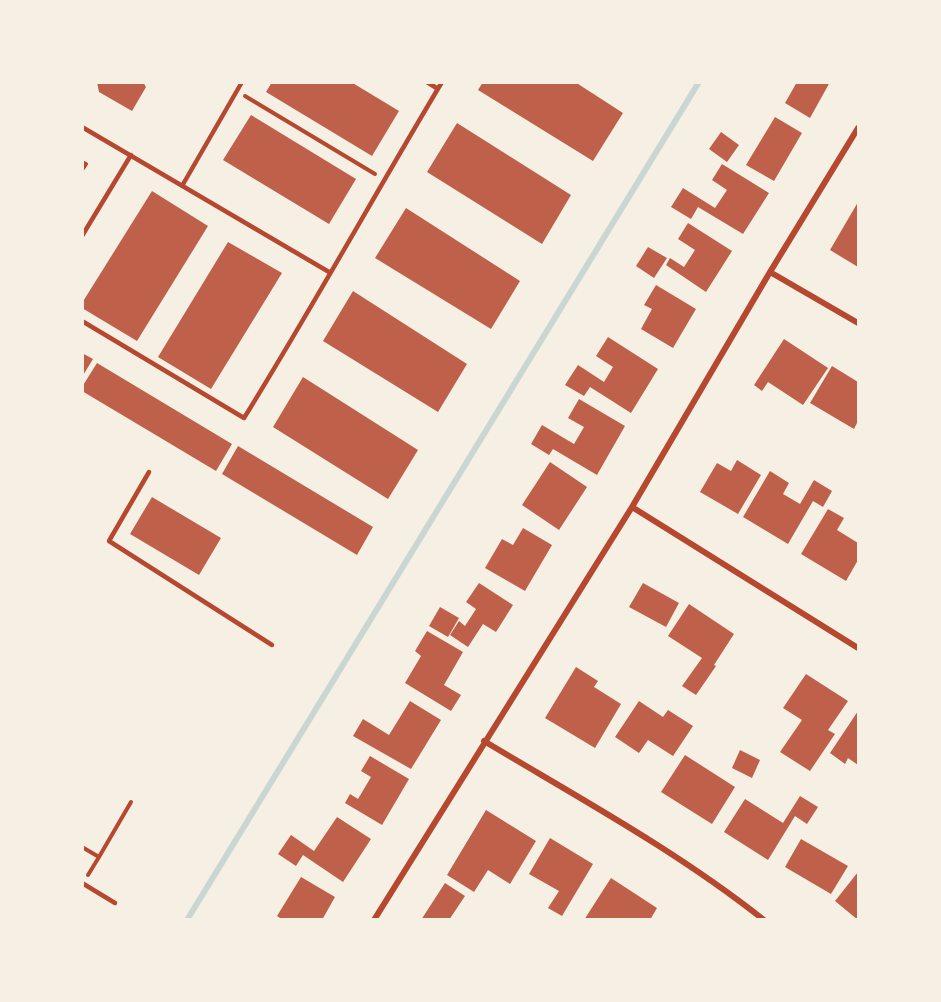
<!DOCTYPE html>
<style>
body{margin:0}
#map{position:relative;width:941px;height:1002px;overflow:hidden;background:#f6efe4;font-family:"Fira Sans",sans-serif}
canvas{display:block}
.frame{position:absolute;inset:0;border:84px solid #f6efe4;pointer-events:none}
</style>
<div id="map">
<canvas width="941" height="1002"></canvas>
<div class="frame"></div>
</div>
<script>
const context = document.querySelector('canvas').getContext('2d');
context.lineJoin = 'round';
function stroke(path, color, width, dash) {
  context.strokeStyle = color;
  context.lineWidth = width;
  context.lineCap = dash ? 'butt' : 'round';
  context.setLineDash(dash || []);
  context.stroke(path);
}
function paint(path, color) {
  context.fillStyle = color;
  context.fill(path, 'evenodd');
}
const stream = new Path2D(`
 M 187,920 L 699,82`);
const building = new Path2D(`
 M 97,82 L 143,82 L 146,87 L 132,111 L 99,92 Z
 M 272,82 L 351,82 L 399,111 L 372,156 L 266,92 Z
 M 483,82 L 575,82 L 623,113 L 593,161 L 478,90 Z
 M 797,82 L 830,82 L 810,118 L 785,103 Z
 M 251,115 L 356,179 L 329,224 L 223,160 Z
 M 775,117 L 802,133 L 774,181 L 746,165 Z
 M 457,123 L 571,195 L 542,244 L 427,172 Z
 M 721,132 L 739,145 L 727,162 L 709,149 Z
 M 722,164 L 769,193 L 743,234 L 698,207 L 691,219 L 671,207 L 683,188 L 715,208 L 727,190 L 712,180 Z
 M 152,191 L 208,226 L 137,341 L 82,308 L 82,303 Z
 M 858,202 L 858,267 L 830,250 Z
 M 406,208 L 520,281 L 491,329 L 375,258 Z
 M 688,223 L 732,251 L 706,292 L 666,265 L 670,258 L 684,267 L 695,250 L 678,239 Z
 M 228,242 L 282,273 L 211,389 L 158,357 Z
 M 648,247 L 667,258 L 654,278 L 636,266 Z
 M 656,285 L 696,309 L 673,348 L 641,329 L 652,309 L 644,305 Z
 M 353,291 L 467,364 L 438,412 L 323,341 Z
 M 608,337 L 658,369 L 631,413 L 590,387 L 584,396 L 565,385 L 578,365 L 604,382 L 613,367 L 596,356 Z
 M 784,339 L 828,368 L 803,405 L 768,382 L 762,391 L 754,385 Z
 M 82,353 L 93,359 L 82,377 Z
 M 97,363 L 232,444 L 216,471 L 82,391 L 82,387 Z
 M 832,366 L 858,382 L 858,421 L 854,429 L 810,403 Z
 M 303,377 L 418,450 L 388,499 L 273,427 Z
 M 579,399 L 625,426 L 597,475 L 553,449 L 549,455 L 531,444 L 542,425 L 574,444 L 584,427 L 568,418 Z
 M 238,446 L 373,527 L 357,555 L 222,474 Z
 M 737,460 L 761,475 L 738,514 L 700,492 L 717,463 L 731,471 Z
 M 550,462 L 587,487 L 559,530 L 522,505 Z
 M 770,471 L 789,483 L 783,494 L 800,504 L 814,480 L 832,491 L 823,507 L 813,501 L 788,544 L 743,517 Z
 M 152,497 L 221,538 L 199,575 L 130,534 Z
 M 828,509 L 844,518 L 837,530 L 858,543 L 858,560 L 846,581 L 801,554 Z
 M 523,528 L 552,545 L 525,591 L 485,568 L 502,539 L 513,545 Z
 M 479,583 L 513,605 L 496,632 L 483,624 L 468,647 L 450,635 L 459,621 L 465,626 L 476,609 L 466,602 Z
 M 643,583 L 679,603 L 666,627 L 629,607 Z
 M 689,604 L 734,634 L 714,665 L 716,666 L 696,695 L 682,686 L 702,658 L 668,636 Z
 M 440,607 L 459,618 L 448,637 L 429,626 Z
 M 427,631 L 463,652 L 444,685 L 461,695 L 451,711 L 405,683 L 421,656 L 415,651 Z
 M 576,667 L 598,681 L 594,687 L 621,704 L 595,748 L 545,718 Z
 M 806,674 L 848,701 L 828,730 L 835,734 L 810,771 L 780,752 L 802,720 L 783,708 Z
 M 410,701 L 441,720 L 411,769 L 353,736 L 363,719 L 389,735 Z
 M 639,701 L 663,717 L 668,710 L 693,726 L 673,756 L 648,740 L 639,753 L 615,737 Z
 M 858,711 L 858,765 L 848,758 L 845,764 L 830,753 Z
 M 740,750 L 760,760 L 752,778 L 732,768 Z
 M 685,755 L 735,787 L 712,824 L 661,792 Z
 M 370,756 L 409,779 L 382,825 L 345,803 L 350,794 L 358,799 L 371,777 L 361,771 Z
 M 800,796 L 818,807 L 807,824 L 795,816 L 768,860 L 724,832 L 745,799 L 783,823 Z
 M 486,810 L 536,841 L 510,884 L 488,870 L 474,892 L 447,875 Z
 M 337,817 L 371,839 L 343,882 L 303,855 L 296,866 L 278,854 L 291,835 L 314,851 Z
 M 550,838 L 593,864 L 562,916 L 548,908 L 559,891 L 529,874 Z
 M 801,839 L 848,866 L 831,894 L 785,867 Z
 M 858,872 L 858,920 L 835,901 Z
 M 301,877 L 335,897 L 322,920 L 283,920 L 277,916 Z
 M 611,878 L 657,908 L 650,920 L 584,920 Z
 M 445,883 L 465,896 L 449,920 L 421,920 Z`);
const path = new Path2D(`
 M 245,96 L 375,174
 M 82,162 L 86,164 L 82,170
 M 82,847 L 99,857 L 88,875
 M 99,857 L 131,802`);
const service = new Path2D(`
 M 427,82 L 438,89
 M 82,127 L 329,272
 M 182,186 L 242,82
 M 82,236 L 131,155
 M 82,321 L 244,418 C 312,308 375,194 442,82
 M 149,472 L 109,541 L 272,645
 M 82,883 L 115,903`);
const minor = new Path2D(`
 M 770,272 L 858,323
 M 632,507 L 858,648
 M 484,741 C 579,798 677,851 764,920
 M 374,920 L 632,507 L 770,272 L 858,128`);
stroke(stream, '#c9d6d2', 6);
paint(building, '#bf614a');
stroke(path, '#b5482f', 4);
stroke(service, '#b5482f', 4.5);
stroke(minor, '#b5482f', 6);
</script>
